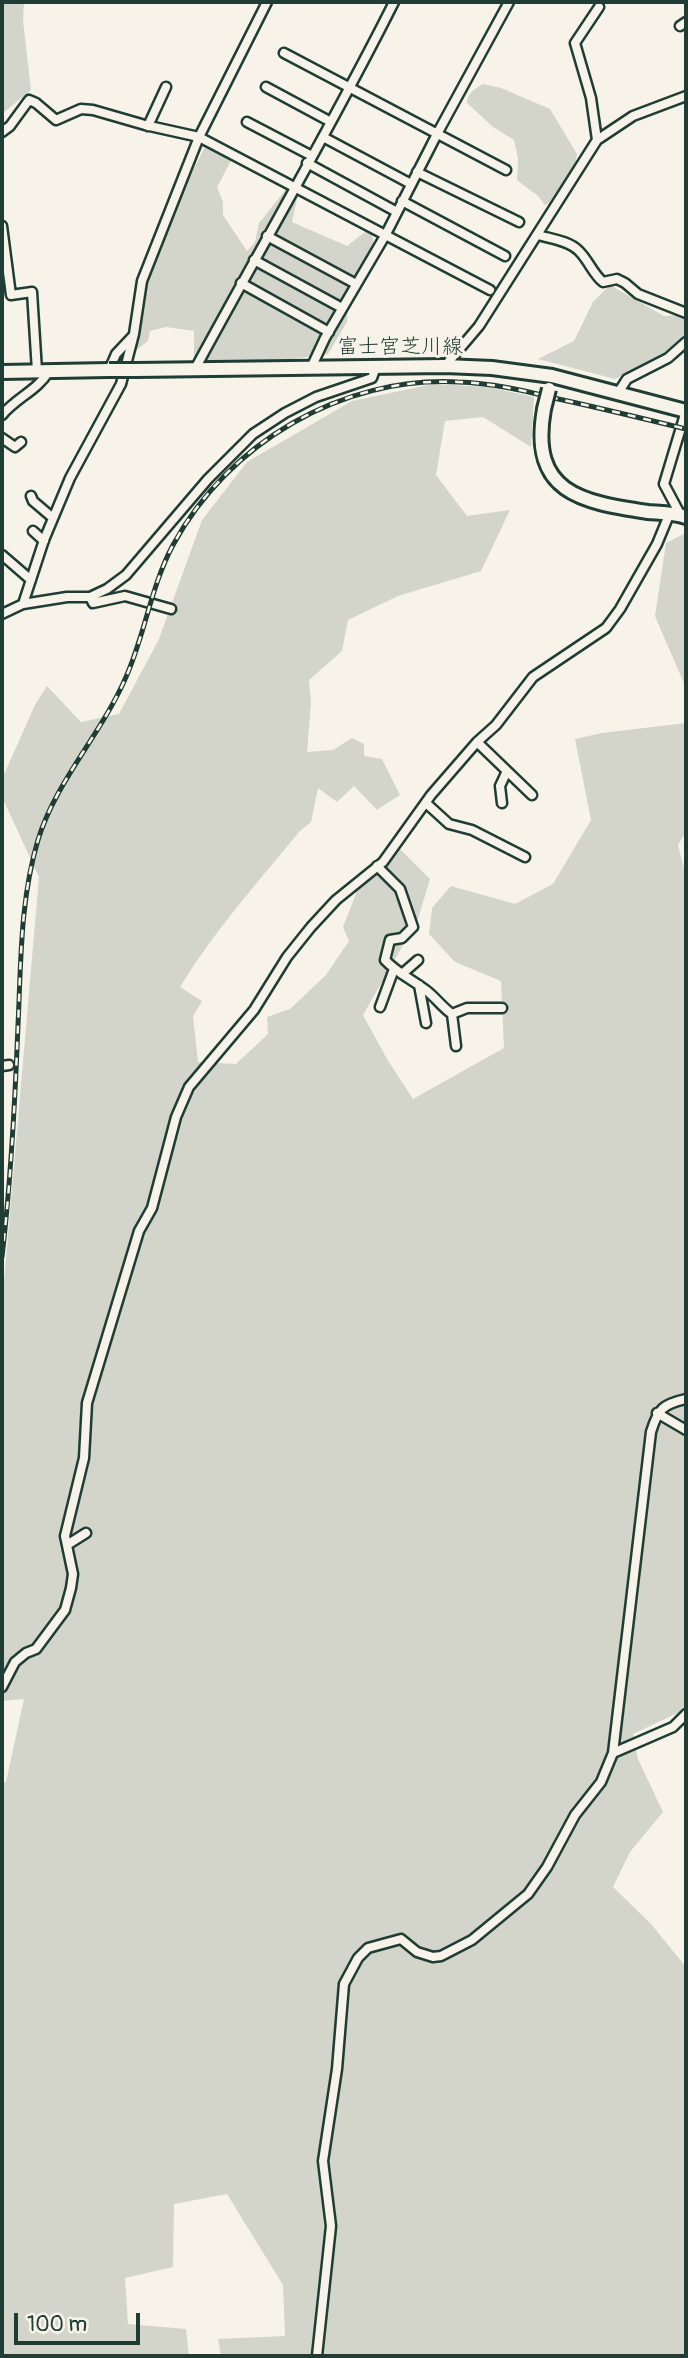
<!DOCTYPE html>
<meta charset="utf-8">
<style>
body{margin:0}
#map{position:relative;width:688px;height:2358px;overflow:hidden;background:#f7f3e8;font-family:Pangolin,sans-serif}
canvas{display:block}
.frame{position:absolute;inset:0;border:4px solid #1f3d34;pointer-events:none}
.scale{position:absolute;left:14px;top:2313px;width:126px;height:32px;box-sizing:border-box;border:4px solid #1f3d34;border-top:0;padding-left:9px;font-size:21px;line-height:24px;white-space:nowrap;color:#1f3d34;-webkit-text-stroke:5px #f7f3e8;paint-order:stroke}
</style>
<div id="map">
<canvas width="688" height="2358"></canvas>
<div class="frame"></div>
<div class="scale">100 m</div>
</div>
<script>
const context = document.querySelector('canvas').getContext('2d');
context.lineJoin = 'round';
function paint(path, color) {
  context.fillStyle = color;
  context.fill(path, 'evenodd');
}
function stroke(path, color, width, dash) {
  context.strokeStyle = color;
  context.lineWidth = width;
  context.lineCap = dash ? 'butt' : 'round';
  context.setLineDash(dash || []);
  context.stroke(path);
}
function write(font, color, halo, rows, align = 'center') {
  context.font = font + ' Pangolin,"Klee One",sans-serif';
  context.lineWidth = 6;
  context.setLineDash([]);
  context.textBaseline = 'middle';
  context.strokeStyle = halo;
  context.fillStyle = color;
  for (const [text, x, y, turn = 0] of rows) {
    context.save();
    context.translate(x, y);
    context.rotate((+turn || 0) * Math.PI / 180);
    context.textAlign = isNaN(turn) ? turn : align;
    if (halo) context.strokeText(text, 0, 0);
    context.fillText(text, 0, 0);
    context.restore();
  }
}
const green = new Path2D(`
 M 2,2 L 24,2 L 23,21 L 31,90 L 2,114 Z
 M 483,84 L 501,88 L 550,109 L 577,154 L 575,165 L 549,203 L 545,205 L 538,196 L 517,180 L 518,158 L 514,140 L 493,127 L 467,103 C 467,93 475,89 483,84 Z
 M 206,145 L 220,148 L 231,161 L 217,187 L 223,202 L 223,215 L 247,251 L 255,242 L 259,223 L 287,188 L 298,194 L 292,222 L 347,246 L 365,232 L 372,233 L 375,252 L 349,291 L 347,322 L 328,354 L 292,359 L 194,362 L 194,331 L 166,327 L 150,331 L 148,341 L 135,351 L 134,313 L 145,264 Z
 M 610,285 L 664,316 L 680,315 L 686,309 L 686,343 L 615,379 L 538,359 L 574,341 L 593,302 Z
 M 433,384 L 488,387 L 534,397 L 531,447 L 483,417 L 445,421 L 436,475 L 467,516 L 510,510 L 481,571 L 398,596 L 348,620 L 342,651 L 309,680 L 311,702 L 307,752 L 333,750 L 352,738 L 364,744 L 364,756 L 382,759 L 400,795 L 377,810 L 354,786 L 337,802 L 318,788 L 311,822 L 299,832 C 258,882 214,931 180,987 L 202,1001 L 193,1016 L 198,1062 L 236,1064 L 268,1034 L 267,1017 L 290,1009 L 326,975 L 349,941 L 343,927 L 366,868 L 399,848 L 430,879 L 418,919 L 363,1015 L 387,1059 L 413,1099 L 504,1048 L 501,981 L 455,962 L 429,934 L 432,908 L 451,886 L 515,904 L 553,884 L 591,820 L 575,739 L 602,733 L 686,723 L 686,832 L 678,845 L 686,877 L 686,1709 L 633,1734 L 638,1759 L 663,1812 L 630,1852 L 613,1887 L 651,1924 L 686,1967 L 686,2356 L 221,2356 L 218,2339 L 285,2336 L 283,2285 L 227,2194 L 174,2204 L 173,2267 L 125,2278 L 128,2324 L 186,2329 L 189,2356 L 2,2356 L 2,1783 L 6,1782 L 24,1699 L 2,1701 L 2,1304 L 39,877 L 2,797 L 2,779 L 35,705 L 47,686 L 81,722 L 119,714 L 159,639 L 202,520 L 247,462 L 352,401 Z
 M 686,533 L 686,688 L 655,616 L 666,543 Z`);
const street = new Path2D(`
 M 680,26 L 686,22
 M 284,53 L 506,170
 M 266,87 L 331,122
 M 247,122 L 312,156
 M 148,126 L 166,87
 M 2,132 L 10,126 L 29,100 L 36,103 L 56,120 L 81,109 L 93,110 L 145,125 L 199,137 L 490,290
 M 323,137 L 411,184
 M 597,140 L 591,98 L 575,43 L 599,7
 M 307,163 L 397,212
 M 417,172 L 519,222
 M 402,201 L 505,256
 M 2,226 L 11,295 L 32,292 L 37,371
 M 538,235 C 552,239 569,241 579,251 C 589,261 593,274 603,282 L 617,279 L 625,283 L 638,294 L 686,313
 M 267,236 L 356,284
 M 254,260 L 342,308
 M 241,283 L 329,332
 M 445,366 L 479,326 L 597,140 L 633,116 L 686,96
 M 311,368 L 325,338 L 386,234 L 437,134 L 509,2
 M 195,369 C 261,247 332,126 394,2
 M 109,370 L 116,354 L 132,337
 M 618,393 L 627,379 L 668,358 L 686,342
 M 2,415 C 16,398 38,390 49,371
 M 2,438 L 15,447 L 21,442
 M 31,496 L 33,501 L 53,518
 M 681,516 L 664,484 L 686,411
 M 33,531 L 44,541
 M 2,555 L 31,580
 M 90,597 L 93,603 L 125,596 L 171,609
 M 23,604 L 44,540 L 70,478 L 121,384 L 134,334 L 142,281 L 199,137 L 267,2
 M 2,614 L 23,604 L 67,597 L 90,597 L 107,589 L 126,575 L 208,479 L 253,434 L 285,413 L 316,397 L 372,378 L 376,367
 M 477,742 L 532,795
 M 426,803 L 449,824 L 472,830 L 525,857
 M 502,803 L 500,786 L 507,771
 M 377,866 L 400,889 L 413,927 L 402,938 L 390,940 L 385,960 C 397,973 413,980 427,991 C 436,998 442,1007 452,1014 L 467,1008 L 502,1008
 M 402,974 L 418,960
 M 419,985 L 426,1023
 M 380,1007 L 394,969
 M 452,1014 L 456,1046
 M 2,1066 L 9,1065
 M 657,1413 L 686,1430
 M 67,1545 L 86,1533
 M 2,1687 L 15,1662 L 26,1653 L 36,1649 L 65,1610 L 71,1588 L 73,1574 L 65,1536 L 84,1458 L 87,1403 L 139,1231 L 152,1208 L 176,1117 L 189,1087 L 254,1010 L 287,957 L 311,927 L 336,900 L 383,862 L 431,795 L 477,742 L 496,725 L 533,677 L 606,628 L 620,609 L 657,544 L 669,515
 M 613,1753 L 673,1727 L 686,1714
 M 317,2356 L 331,2226 L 323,2161 L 337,2069 L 344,1984 L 358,1958 L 368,1948 L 401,1939 L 417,1952 L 433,1957 L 441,1956 L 472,1940 L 528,1894 L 547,1867 L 575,1815 L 601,1782 L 613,1753 L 651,1432 C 658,1409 663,1404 686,1399`);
const secondary = new Path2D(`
 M 544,409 C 529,493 581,502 648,512 C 661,513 675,513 686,517`);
const primary = new Path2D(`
 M 135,370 L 445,366 L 492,368 L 552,376 L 686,411
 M 2,372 L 109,370`);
const rail = new Path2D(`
 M 2,1257 C 11,1180 15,1103 18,1025 C 21,963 20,900 38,840 C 56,781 102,733 126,677 C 145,634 151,586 173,545 C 228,443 342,376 458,382 C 494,383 529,392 563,400 C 604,409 645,419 686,429`);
const secondaryBridge = new Path2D(`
 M 544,409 L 549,389`);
const primaryBridge = new Path2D(`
 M 109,370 L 135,370`);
const streetNames = [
 ["富士宮芝川線",400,348]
];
paint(green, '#d3d5ca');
stroke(street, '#1f3d34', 13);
stroke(secondary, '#1f3d34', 18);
stroke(primary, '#1f3d34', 18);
stroke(street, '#f7f3e8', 8);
stroke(secondary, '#f7f3e8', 12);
stroke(primary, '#f7f3e8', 12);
stroke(rail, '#1f3d34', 5);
stroke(rail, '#f7f3e8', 2.5, [8]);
stroke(secondaryBridge, '#1f3d34', 18, []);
stroke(primaryBridge, '#1f3d34', 18, []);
stroke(secondaryBridge, '#f7f3e8', 12);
stroke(primaryBridge, '#f7f3e8', 12);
write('21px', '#1f3d34', '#f7f3e8', streetNames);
</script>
